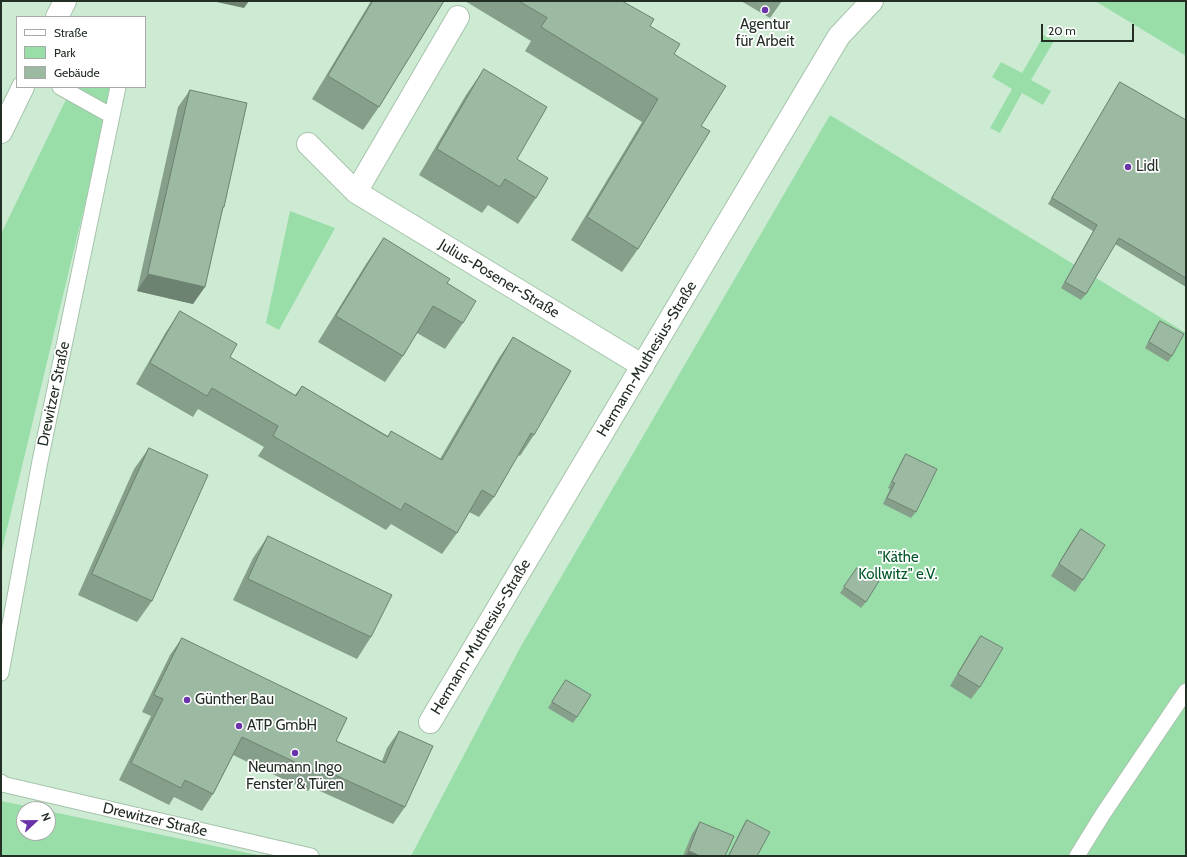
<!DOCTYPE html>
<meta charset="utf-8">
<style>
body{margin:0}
#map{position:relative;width:1187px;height:857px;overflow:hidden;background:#cdebd3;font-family:Cabin,sans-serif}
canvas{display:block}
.frame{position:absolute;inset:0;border:2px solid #232e25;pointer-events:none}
.legend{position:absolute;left:16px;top:16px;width:130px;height:72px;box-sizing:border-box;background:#fff;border:1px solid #a7aba8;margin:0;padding:5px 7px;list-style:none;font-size:12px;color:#232e25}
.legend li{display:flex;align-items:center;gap:8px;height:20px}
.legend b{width:20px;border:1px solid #a7aba8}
.north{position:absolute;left:16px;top:801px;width:40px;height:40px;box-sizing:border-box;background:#fff;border:1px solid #a7aba8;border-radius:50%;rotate:68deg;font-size:11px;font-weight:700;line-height:16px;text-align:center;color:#232e25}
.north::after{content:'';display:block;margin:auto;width:14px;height:18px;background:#6a33a9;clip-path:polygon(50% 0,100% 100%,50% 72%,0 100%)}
.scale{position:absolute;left:1041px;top:24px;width:93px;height:18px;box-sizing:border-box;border:2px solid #232e25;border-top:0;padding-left:5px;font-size:12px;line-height:14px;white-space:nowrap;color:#232e25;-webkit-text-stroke:3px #fff;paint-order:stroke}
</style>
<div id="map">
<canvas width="1187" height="857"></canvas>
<div class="frame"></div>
<ul class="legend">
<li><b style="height:5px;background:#fff"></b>Straße</li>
<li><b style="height:11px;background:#99dea9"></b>Park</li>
<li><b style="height:11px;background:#9cb9a2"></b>Gebäude</li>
</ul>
<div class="north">N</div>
<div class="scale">20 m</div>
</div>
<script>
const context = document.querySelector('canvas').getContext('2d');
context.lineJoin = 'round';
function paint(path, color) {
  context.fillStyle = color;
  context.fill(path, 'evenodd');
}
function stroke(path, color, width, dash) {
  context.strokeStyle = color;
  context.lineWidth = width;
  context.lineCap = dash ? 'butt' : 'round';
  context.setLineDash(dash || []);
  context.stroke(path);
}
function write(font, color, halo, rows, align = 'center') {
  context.font = font + ' Cabin,sans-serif';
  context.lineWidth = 3.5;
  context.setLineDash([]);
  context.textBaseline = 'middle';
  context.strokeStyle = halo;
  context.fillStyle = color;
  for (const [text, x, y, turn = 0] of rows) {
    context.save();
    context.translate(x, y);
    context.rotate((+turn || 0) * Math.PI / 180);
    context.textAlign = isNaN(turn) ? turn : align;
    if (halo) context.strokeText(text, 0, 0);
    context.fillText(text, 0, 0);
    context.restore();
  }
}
const green = new Path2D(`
 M 1095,1 L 1186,1 L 1186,56 Z
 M 1044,35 L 1054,41 L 1031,80 L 1051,91 L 1043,105 L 1022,93 L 1000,133 L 990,128 L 1012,89 L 992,77 L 1001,62 L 1022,73 Z
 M 72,87 L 113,87 L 1,554 L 1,234 Z
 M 830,115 L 1186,333 L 1186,856 L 411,856 L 521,646 Z
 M 290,211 L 335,228 L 279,330 L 266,323 Z
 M 1,801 L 41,809 L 24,809 L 24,833 L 48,833 L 48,811 L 262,856 L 1,856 Z`);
const lane = new Path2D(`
 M 60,87 L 112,116
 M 1,673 L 40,461 L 118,87
 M 1,782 L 2,784 L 311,856
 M 1077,856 L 1103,814 L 1186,691`);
const street = new Path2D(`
 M 308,144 L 356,192 L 643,366
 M 356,192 L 458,17
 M 430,722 L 839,36 L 872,1`);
const secondary = new Path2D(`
 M 57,17 L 65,1
 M 1,132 L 23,87`);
const wall = new Path2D(`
 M 371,1 L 444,1 L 379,107 L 363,130 L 312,99 Z
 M 465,1 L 622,1 L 650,26 L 674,54 L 701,126 L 638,249 L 622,272 L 571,240 L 642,122 L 525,51 L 531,41 Z
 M 741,1 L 782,1 L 770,18 Z
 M 484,69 L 517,159 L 536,198 L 518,224 L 488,205 L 482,213 L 419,175 L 466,95 Z
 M 1120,82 L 1186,120 L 1186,287 L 1115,244 L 1086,294 L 1081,300 L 1061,288 L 1093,231 L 1048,204 L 1116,88 Z
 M 190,90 L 224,207 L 222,210 L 193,304 L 137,291 L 178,107 Z
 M 384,238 L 447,283 L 463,323 L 445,349 L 417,333 L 403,356 L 385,382 L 318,342 L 366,264 Z
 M 180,311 L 230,357 L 295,395 L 302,386 L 388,436 L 391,431 L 440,459 L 499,358 L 513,337 L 534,435 L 520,456 L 518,455 L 494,497 L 479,517 L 469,512 L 457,533 L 442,554 L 391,524 L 386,530 L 258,456 L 264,447 L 198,409 L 193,417 L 136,384 L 166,332 Z
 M 1160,321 L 1172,356 L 1168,362 L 1145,348 L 1156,327 Z
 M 149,448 L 152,601 L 137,622 L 78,595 L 134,469 Z
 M 906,454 L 916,512 L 911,518 L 883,504 L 890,489 L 888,488 L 902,460 Z
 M 1081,529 L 1083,580 L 1075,592 L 1051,576 L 1072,541 Z
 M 268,536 L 371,637 L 357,659 L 233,600 L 253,558 Z
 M 857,568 L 866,602 L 861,608 L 840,593 Z
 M 981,636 L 980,687 L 971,699 L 950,686 L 973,647 Z
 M 182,638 L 336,741 L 382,761 L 387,748 L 399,731 L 405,807 L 393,824 L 311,787 L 308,791 L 233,755 L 213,794 L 202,811 L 174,797 L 169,805 L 119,780 L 151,716 L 142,712 L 170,655 Z
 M 566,680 L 577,717 L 573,723 L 548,708 Z
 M 747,820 L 757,856 L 728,856 L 743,826 Z
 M 700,822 L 725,856 L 683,856 L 692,834 Z`);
const shadedWall = new Path2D(`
 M 212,1 L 249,1 L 244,8 Z
 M 148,274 L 205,287 L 193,304 L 137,291 Z
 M 689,851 L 700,856 L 685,856 Z`);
const building = new Path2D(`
 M 373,1 L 444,1 L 379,107 L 328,76 Z
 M 519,1 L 622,1 L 654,19 L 650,26 L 680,44 L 674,54 L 726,86 L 701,126 L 710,131 L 638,249 L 587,217 L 658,99 L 541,27 L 547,18 Z
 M 484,69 L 547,107 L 517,159 L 548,178 L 536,198 L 505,179 L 500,187 L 437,149 Z
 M 1120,82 L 1186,120 L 1186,278 L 1119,238 L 1086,294 L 1065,282 L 1097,225 L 1052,198 Z
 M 190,90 L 247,103 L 224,207 L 223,207 L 205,287 L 148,274 Z
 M 384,238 L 450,279 L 447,283 L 476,301 L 463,323 L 433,306 L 403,356 L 336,316 Z
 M 180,311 L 237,344 L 230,357 L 296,396 L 302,386 L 388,437 L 391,431 L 442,460 L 513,337 L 571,371 L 534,435 L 531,433 L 494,497 L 482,490 L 457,533 L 405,503 L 401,510 L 273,436 L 278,426 L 212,388 L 207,396 L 150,363 Z
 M 1160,321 L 1184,334 L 1172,356 L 1149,342 Z
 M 149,448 L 208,475 L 152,601 L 92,574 Z
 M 906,454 L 937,469 L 916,512 L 887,498 L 895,483 L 892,482 Z
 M 1081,529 L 1105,545 L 1083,580 L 1059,564 Z
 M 268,536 L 392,595 L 371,637 L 248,579 Z
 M 857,568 L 879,581 L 866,602 L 844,587 Z
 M 981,636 L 1003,648 L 980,687 L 958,674 Z
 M 182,638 L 347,718 L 336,741 L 385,763 L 399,731 L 433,746 L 405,807 L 322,769 L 320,774 L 242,737 L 213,794 L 185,780 L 181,788 L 131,763 L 163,699 L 154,695 Z
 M 566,680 L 591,695 L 577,717 L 552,702 Z
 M 747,820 L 770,832 L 757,856 L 729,856 Z
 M 700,822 L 734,836 L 725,856 L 700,856 L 689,851 Z`);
const markers = [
 [765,10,4,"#6a33a9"],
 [1128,167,4,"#6a33a9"],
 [187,700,4,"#6a33a9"],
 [239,726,4,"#6a33a9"],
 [295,753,4,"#6a33a9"]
];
const poiNames = [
 ["Agentur",765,25,"center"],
 ["für Arbeit",765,42,"center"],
 ["Lidl",1136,167],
 ["Günther Bau",195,700],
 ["ATP GmbH",247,726],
 ["Neumann Ingo",295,768,"center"],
 ["Fenster & Türen",295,785,"center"]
];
const streetNames = [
 ["Julius-Posener-Straße",499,279,31],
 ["Hermann-Muthesius-Straße",647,359,-59],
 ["Drewitzer Straße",54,394,-78],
 ["Hermann-Muthesius-Straße",481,637,-59],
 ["Drewitzer Straße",155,820,13]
];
const parkNames = [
 ["\"Käthe",898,558],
 ["Kollwitz\" e.V.",898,575]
];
paint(green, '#99dea9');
stroke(lane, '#a6c3ac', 17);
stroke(street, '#a6c3ac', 24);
stroke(secondary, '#a6c3ac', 24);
stroke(lane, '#fff', 15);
stroke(street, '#fff', 22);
stroke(secondary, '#fff', 22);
paint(wall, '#869f8b');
paint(shadedWall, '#6d8271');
paint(building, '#9cb9a2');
stroke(building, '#6d8271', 1);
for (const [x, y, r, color] of markers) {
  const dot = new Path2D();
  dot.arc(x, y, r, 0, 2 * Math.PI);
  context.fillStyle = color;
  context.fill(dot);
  stroke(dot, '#fff', 1.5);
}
write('15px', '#232e25', '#fff', poiNames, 'left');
write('15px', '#232e25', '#fff', streetNames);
write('15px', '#015727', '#fff', parkNames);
</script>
